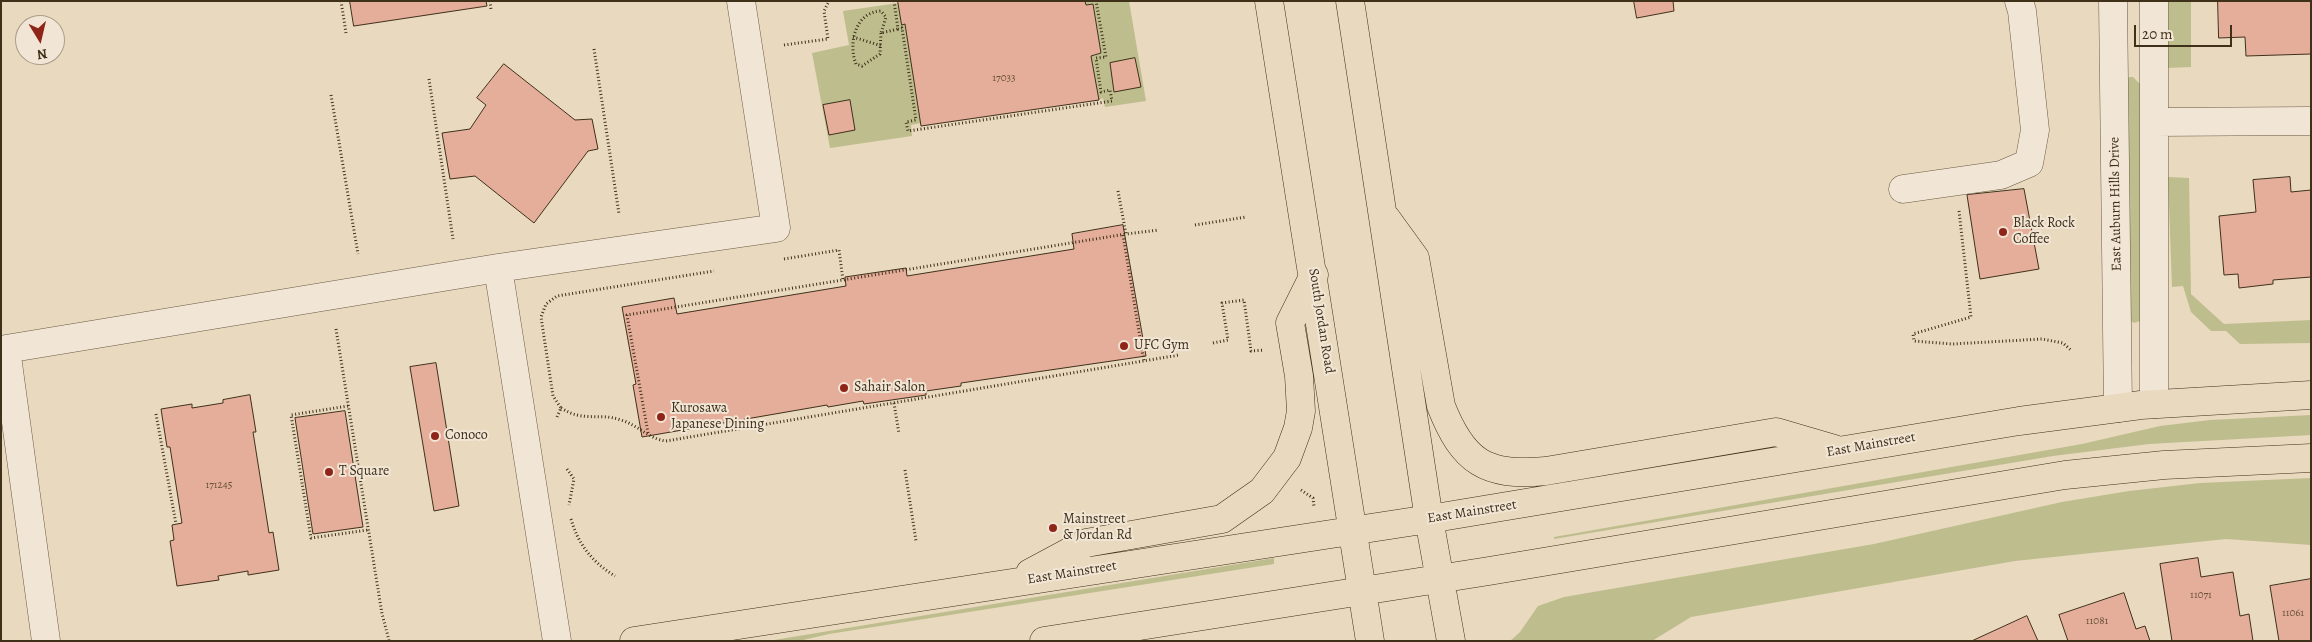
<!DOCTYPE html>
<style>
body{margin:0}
#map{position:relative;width:2312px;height:642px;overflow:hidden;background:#e9d9bf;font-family:Alegreya,serif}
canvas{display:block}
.frame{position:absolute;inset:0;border:2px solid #3f301a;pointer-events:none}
.north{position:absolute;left:15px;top:15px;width:50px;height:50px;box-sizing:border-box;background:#f1e6d5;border:1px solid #aa9d8a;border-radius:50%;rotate:171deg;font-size:14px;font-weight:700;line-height:20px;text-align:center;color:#3f301a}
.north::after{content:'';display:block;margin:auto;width:18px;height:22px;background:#8f2418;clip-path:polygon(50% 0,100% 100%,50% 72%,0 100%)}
.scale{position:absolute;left:2134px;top:25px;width:98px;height:22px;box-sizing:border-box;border:2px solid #3f301a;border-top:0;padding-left:6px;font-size:15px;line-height:18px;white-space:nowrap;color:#3f301a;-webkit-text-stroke:4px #f1e6d5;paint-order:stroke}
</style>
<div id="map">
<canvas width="2312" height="642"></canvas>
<div class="frame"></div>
<div class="north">N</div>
<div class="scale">20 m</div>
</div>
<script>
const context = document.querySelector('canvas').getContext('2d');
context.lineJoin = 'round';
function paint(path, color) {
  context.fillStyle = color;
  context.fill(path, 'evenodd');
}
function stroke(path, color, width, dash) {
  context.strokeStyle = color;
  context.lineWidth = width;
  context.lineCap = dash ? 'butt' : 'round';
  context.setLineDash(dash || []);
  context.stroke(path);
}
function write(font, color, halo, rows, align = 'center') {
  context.font = font + ' Alegreya,serif';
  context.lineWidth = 4;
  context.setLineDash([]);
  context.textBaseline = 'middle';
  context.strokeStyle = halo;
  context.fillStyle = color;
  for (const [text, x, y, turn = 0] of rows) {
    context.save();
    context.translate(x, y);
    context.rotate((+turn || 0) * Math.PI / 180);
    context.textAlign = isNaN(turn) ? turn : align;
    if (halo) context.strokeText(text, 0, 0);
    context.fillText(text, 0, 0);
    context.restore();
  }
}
const green = new Path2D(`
 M 1085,1 L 1129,1 L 1146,101 L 1105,107 L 1103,98 L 1099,100 L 1091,56 L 1101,53 L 1093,4 L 1086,5 Z
 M 2167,1 L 2191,1 L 2191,67 L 2167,68 Z
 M 898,3 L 902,24 L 905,24 L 921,123 L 911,125 L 912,136 L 830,148 L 812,53 L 849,45 L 843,11 Z
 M 2129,77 L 2133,77 L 2141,85 L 2145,316 L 2140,321 L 2134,323 L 2129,320 L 2127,81 Z
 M 2168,177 L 2189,178 L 2191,294 L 2224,324 L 2311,320 L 2311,343 L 2240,344 L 2226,331 L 2211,331 L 2191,312 L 2183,286 L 2172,287 Z
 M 2311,415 L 2311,435 L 2149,444 L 2053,456 L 1554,539 L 1554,537 L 2082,444 L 2160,426 L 2210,420 Z
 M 2311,478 L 2311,545 L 2226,539 L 2015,561 L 1691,617 L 1652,641 L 1510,641 L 1520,632 L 1538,606 L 1564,597 L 1874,544 L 2062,502 L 2129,491 L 2200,483 Z
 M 1274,558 L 1274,564 L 829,634 L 799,641 L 768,641 Z`);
const building = new Path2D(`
 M 350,1 L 486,1 L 487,6 L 354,26 Z
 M 898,1 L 1085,1 L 1086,5 L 1093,4 L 1101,53 L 1091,56 L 1099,100 L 921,126 L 905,24 L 902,25 Z
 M 1634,1 L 1673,1 L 1674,11 L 1637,18 Z
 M 2218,1 L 2311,1 L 2311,54 L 2246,56 L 2245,37 L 2219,38 Z
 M 1135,58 L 1141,87 L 1114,92 L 1110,63 Z
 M 504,64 L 575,120 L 592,119 L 598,149 L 588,151 L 534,223 L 475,176 L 450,179 L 442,133 L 470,129 L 486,105 L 477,98 Z
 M 850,100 L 855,130 L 829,135 L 823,105 Z
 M 2290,177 L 2291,192 L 2311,190 L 2311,277 L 2273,280 L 2273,284 L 2239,288 L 2238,274 L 2224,275 L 2219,216 L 2256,212 L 2253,180 Z
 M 2024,189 L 2039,269 L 1980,279 L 1967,195 Z
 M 1123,225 L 1146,356 L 961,383 L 961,386 L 926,391 L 926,395 L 864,404 L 863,401 L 828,407 L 827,405 L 642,437 L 633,385 L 636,384 L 622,307 L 674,298 L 677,314 L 846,286 L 845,277 L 906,268 L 907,276 L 1074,249 L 1072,234 Z
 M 436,363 L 459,506 L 434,511 L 410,367 Z
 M 250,395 L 256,432 L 253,432 L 269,533 L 273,532 L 279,570 L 248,575 L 248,571 L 218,576 L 219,580 L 177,586 L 170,541 L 174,540 L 172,525 L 182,523 L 170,447 L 167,447 L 161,409 L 192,404 L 192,408 L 223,403 L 223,400 Z
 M 345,411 L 363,527 L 313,534 L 295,418 Z
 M 2198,558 L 2201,577 L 2233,572 L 2240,616 L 2249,614 L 2253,641 L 2172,641 L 2160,564 Z
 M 2311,579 L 2311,641 L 2279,641 L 2270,586 Z
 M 2124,593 L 2136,629 L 2145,626 L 2150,641 L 2068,641 L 2059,615 Z
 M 2027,616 L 2038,641 L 1972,641 Z`);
const path = new Path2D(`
 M 341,1 L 346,33
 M 490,1 L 491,10
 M 894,1 L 898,29 L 902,28 L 916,120 L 906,122 L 908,131 L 1112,101 L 1110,90 L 1101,92 L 1096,58 L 1106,57 L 1096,1
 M 881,33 L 880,54 L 862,66 L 856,64 C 848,44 855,12 881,11 L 886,17 L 881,33 L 898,29
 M 853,37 L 882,46
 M 784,45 L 828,39 L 824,11 L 829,1
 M 594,49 L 619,214
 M 429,79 L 453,239
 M 331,95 L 358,254
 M 1118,191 L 1126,234 L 1159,230
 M 1959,211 L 1971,317 L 1913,334 L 1914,341 L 1952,344 L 2042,339 L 2063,343 L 2072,351
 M 1195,225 L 1246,217
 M 1123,235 L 1144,362
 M 784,259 L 839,250 L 843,280
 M 336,329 L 382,614 L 389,640
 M 1213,343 L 1228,340 L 1222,303 L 1244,300 L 1251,351 L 1264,350
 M 894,403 L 899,434
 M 348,406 L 291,415 L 311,538 L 368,530
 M 561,408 C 585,423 598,412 621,420 C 638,425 649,439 666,441 L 1179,355
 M 156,414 L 176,524
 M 557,417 L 561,408 L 553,396 L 541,317 L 546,304 L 557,296 L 714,271
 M 648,433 L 627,315 L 1126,234
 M 567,469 L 574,479 L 569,505
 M 905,470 L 916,541
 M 1301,490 L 1313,498 L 1314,507
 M 571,519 C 578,544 592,562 615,576`);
const minor = new Path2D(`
 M 2113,1 L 2118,408
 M 2154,122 L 2311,121
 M 1903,189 L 2001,175 L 2029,163 L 2035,130 L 2022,11 L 2019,1
 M 498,268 L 557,641
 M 2154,404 L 2154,1
 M 46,641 L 6,349 L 498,268 L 776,228 L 741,1`);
const major = new Path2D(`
 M 1269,1 L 1370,641
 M 1350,1 L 1429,519 L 1451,641
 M 1386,218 L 1415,258 L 1441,406 C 1463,462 1486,477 1546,471 L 1776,432 L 1834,449
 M 1030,573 L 1086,543 L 1222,519 L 1262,491 L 1287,458 L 1298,428 L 1301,411 L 1299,376 L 1290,323 L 1314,275
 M 634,641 L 1429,519 L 2019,421 L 2141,405 L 2311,395
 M 1044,641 L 1489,571 L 2065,475 L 2164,465 L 2311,458`);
const markers = [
 [2003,232,5,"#8f2418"],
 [1124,346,5,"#8f2418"],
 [844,388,5,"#8f2418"],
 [661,417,5,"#8f2418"],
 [435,436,5,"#8f2418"],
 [329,472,5,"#8f2418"],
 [1053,528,5,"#8f2418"]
];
const numberNames = [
 ["17033",1004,78],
 ["171245",219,485],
 ["11071",2201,595],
 ["11061",2293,613],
 ["11081",2097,621]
];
const streetNames = [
 ["East Auburn Hills Drive",2116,204,-91],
 ["South Jordan Road",1321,321,81],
 ["East Mainstreet",1871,445,-10],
 ["East Mainstreet",1472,512,-9],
 ["East Mainstreet",1072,573,-9]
];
const poiNames = [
 ["Black Rock",2013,224],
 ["Coffee",2013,240],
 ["UFC Gym",1134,346],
 ["Sahair Salon",854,388],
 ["Kurosawa",671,409],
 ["Japanese Dining",671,425],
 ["Conoco",445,436],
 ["T Square",339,472],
 ["Mainstreet",1063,520],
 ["& Jordan Rd",1063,536]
];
paint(green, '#bebd8d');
paint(building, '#e5ae9a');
stroke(building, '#3f301a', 1);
stroke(minor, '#6a5a43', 29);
stroke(major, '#3f301a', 29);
stroke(path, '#3f301a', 3, [1, 2.5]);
stroke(minor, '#f1e6d5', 28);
stroke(major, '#e9d9bf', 28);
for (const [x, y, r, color] of markers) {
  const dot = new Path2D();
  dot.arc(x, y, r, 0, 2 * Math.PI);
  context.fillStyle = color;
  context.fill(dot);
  stroke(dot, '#f1e6d5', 2);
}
write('11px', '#68503a', null, numberNames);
write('14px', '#3f301a', '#f1e6d5', streetNames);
write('14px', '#3f301a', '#f1e6d5', poiNames, 'left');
</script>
